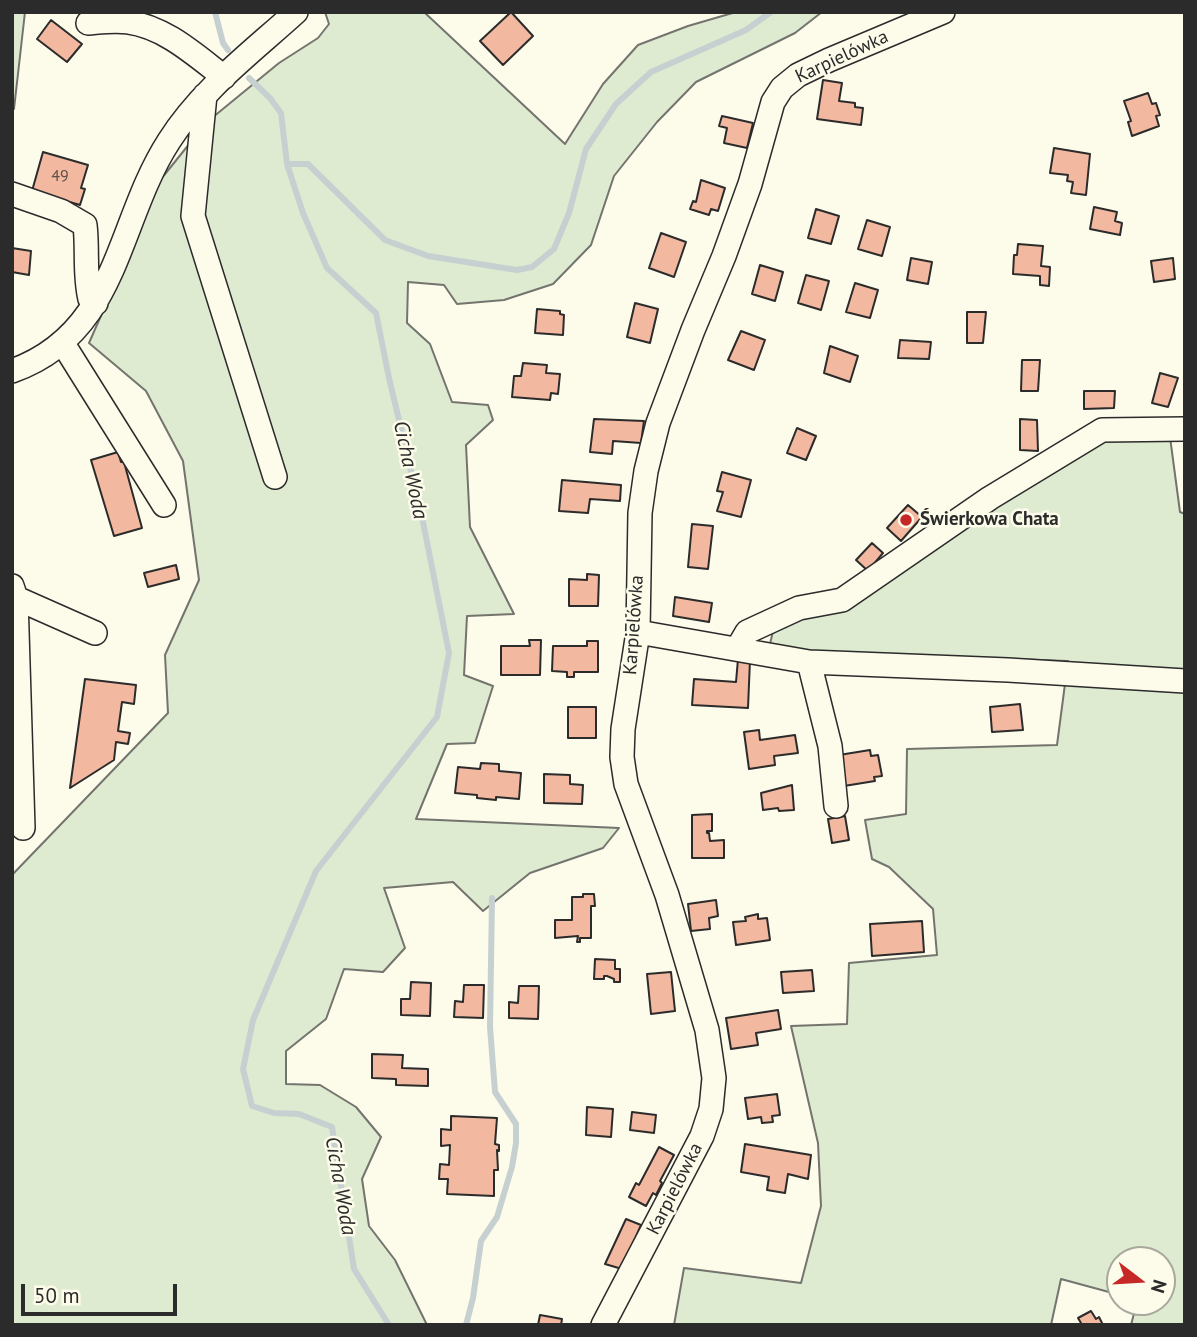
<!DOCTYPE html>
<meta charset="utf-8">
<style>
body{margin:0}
#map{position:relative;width:1197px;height:1337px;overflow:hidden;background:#fdfbea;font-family:"PT Sans",sans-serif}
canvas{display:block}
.frame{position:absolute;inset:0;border:14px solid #2b2b2b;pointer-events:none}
.north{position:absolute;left:1106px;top:1246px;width:70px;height:70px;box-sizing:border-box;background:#fdfbea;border:2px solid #a9a89e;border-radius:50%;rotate:107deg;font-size:19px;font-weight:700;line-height:28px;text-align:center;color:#2b2b2b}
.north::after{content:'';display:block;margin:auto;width:24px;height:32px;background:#c62828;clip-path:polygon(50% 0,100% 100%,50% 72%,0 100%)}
.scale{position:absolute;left:21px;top:1284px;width:156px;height:32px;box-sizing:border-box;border:4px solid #2b2b2b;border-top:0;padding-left:9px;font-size:21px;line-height:24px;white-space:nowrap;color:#2b2b2b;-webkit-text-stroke:5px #fdfbea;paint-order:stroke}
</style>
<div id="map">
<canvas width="1197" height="1337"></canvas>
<div class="frame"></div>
<div class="north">N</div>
<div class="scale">50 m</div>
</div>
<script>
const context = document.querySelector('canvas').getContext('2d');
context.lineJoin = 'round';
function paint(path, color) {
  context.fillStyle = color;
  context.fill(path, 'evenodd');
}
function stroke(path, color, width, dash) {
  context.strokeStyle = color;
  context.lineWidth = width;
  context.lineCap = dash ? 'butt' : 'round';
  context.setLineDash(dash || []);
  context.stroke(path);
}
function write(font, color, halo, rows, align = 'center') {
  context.font = font + ' "PT Sans",sans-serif';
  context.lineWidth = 5;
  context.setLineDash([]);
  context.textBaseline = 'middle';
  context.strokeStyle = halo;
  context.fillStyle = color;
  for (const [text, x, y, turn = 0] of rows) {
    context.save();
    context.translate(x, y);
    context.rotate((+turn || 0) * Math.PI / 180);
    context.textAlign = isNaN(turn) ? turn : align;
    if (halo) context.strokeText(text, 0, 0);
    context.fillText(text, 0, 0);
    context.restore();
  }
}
const green = new Path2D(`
 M 12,12 L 25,12 L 14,109 L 12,108 Z
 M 325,12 L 424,12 L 565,144 L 603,84 L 638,45 L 688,26 L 736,12 L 822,12 L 795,33 L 696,82 L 657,122 L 614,176 L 591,245 L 553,284 L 504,300 L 457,304 L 444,285 L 408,282 L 407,323 L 430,344 L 452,402 L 488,405 L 493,420 L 466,445 L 470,527 L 514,614 L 467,616 L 464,675 L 493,686 L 475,743 L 447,744 L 416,819 L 619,828 L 603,848 L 530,873 L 483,911 L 453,882 L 384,888 L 405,948 L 383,972 L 344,969 L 326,1019 L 286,1051 L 286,1084 L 320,1085 L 356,1107 L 381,1137 L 362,1179 L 369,1226 L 395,1260 L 427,1325 L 12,1325 L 12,875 L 168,713 L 165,655 L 199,580 L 183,461 L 146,391 L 89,343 L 161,179 L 207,122 L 279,63 L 318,38 L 329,24 Z
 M 1109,435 L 1170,437 L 1180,512 L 1185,514 L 1185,1325 L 1131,1325 L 1137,1302 L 1162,1302 L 1162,1260 L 1120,1260 L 1120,1295 L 1061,1279 L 1051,1325 L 674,1325 L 684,1268 L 801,1283 L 821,1206 L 818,1143 L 791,1026 L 847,1024 L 849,963 L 937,955 L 933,909 L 889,867 L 872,859 L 865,820 L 906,814 L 907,749 L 1057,745 L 1068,661 L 784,651 L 770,644 L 773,631 L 968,523 Z`);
const stream = new Path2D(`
 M 215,12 L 223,43 L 228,50
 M 249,78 L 270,98 L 281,113 L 287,164
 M 389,1325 L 354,1269 L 332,1127 L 299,1114 L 274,1113 L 252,1106 L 243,1069 L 253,1020 L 316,871 L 437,717 L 449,653 L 422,517 L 389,378 L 376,313 L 327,268 L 303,213 L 287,164 L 308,164 L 385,240 L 428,256 L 517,270 L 532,267 L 554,249 L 569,213 L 586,149 L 616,104 L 651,72 L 746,30 L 771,12
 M 466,1325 L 473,1298 L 481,1241 L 497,1217 L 512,1167 L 516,1143 L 516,1124 L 495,1092 L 490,1027 L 492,898`);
const building = new Path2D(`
 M 511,12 L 533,36 L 503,65 L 480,41 Z
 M 51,20 L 82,44 L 67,62 L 37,39 Z
 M 823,80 L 842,83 L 839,101 L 855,103 L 855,107 L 863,108 L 861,125 L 817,119 Z
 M 1148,93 L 1152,104 L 1156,103 L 1160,115 L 1156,116 L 1159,126 L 1132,136 L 1128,122 L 1131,121 L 1124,101 Z
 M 722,116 L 753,123 L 747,148 L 724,143 L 727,128 L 719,126 Z
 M 1054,148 L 1090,154 L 1086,195 L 1071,193 L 1073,182 L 1067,181 L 1068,175 L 1050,173 Z
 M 43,152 L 88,165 L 81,188 L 85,189 L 80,205 L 32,191 Z
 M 701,180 L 725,188 L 718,211 L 711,209 L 709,215 L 690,209 L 693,201 L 696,202 Z
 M 1094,207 L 1117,212 L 1115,221 L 1122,223 L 1120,235 L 1090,229 Z
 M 816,209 L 839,216 L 831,244 L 808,238 Z
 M 867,220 L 890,227 L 882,256 L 858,249 Z
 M 661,233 L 686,242 L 674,277 L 649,268 Z
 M 1018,244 L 1043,246 L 1041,266 L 1050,267 L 1049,286 L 1040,285 L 1040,276 L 1013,274 L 1014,255 L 1017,255 Z
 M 12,248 L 31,251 L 29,275 L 12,272 Z
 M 911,258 L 932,262 L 928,284 L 907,280 Z
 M 1173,258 L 1175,279 L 1154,282 L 1151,261 Z
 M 760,265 L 783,272 L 775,301 L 752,294 Z
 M 806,275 L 829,281 L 821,310 L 798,303 Z
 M 855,283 L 878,290 L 870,318 L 846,312 Z
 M 635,303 L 658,309 L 650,343 L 627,337 Z
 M 537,309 L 560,311 L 560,314 L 564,315 L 563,335 L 535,333 Z
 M 967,312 L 986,312 L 983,343 L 967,343 Z
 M 741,331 L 765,340 L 754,370 L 728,360 Z
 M 900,340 L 931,342 L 929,359 L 898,358 Z
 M 830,346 L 858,356 L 850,382 L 824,373 Z
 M 1022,360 L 1040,360 L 1038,391 L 1021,391 Z
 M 523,363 L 547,365 L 546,373 L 560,374 L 558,394 L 551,393 L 550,400 L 512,397 L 514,376 L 521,376 Z
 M 1160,373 L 1178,378 L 1168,407 L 1152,403 Z
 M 1084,391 L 1115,391 L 1114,408 L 1084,409 Z
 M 594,419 L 644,421 L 641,443 L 613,441 L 612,454 L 590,452 Z
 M 1020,419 L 1037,420 L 1038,451 L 1020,450 Z
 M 797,428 L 816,436 L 806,460 L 787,453 Z
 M 118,452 L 121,462 L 124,462 L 142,528 L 114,536 L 91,460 Z
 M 722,472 L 751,480 L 741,517 L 717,511 L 723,492 L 717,491 Z
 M 562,480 L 621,485 L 620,501 L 590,499 L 588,513 L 559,511 Z
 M 908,505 L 922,517 L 901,541 L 887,528 Z
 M 692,524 L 713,526 L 708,569 L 688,567 Z
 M 872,543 L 883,553 L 868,571 L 856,560 Z
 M 176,565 L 179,579 L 148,587 L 144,573 Z
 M 587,574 L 599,575 L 598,606 L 569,606 L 569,579 L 587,580 Z
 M 675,597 L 712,603 L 709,622 L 673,616 Z
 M 529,640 L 541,640 L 540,675 L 501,675 L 501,646 L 530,646 Z
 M 587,641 L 598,641 L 598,672 L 574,672 L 574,677 L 567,677 L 567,672 L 552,671 L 553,646 L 587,646 Z
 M 738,659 L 750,660 L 748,708 L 692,705 L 694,679 L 736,682 Z
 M 85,679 L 136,685 L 134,704 L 122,702 L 118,731 L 130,733 L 128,744 L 116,742 L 114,760 L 70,788 Z
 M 1020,704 L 1023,730 L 992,732 L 990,707 Z
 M 568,707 L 596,707 L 596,738 L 568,738 Z
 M 759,730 L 760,740 L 795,735 L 798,753 L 774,756 L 775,765 L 749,769 L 744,732 Z
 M 870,750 L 871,756 L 878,755 L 882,776 L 874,777 L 875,781 L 844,786 L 839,755 Z
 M 481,763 L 499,764 L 499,771 L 521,773 L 519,799 L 496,797 L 496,800 L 477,798 L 477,795 L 455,793 L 458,767 L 480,769 Z
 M 544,774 L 570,775 L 570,784 L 583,785 L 582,804 L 544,803 Z
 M 792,785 L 794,810 L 779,811 L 778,808 L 763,810 L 761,793 Z
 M 712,814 L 712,831 L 707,831 L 707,833 L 709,833 L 710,841 L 724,840 L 724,858 L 692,858 L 692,815 Z
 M 845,816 L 849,840 L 832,843 L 828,819 Z
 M 583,894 L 594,894 L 595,906 L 591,906 L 591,938 L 580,938 L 580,942 L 577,942 L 578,936 L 555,938 L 555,920 L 572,920 L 572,897 L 583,897 Z
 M 716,900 L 718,916 L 709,918 L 710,929 L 691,931 L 688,904 Z
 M 758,914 L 758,919 L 767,918 L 770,940 L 736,945 L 733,922 L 746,921 L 745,917 Z
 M 922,921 L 924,952 L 872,956 L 870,924 Z
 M 595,959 L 615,960 L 615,969 L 620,969 L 620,982 L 614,982 L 614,979 L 607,976 L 604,976 L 604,979 L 594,979 Z
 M 812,970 L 814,991 L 783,993 L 781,972 Z
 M 671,972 L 675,1011 L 651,1014 L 647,974 Z
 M 411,982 L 431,983 L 430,1016 L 401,1015 L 401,999 L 410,999 Z
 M 464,985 L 484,985 L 483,1018 L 454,1017 L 455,1001 L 463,1002 Z
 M 519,986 L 539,986 L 538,1019 L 509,1018 L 509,1002 L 518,1003 Z
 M 778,1010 L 781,1029 L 756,1033 L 758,1045 L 731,1049 L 726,1018 Z
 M 372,1054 L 403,1055 L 402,1068 L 428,1069 L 428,1086 L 396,1085 L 396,1079 L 372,1078 Z
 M 777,1094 L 780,1115 L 772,1116 L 773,1122 L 762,1123 L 761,1117 L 748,1119 L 745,1098 Z
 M 587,1107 L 613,1109 L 611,1137 L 586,1135 Z
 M 632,1112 L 656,1115 L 654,1133 L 630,1130 Z
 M 451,1116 L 497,1118 L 495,1144 L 499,1145 L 499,1151 L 497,1150 L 498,1170 L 494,1170 L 494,1196 L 447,1194 L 448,1179 L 439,1179 L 440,1164 L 449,1165 L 450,1145 L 441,1146 L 441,1129 L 451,1130 Z
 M 745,1144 L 811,1155 L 808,1179 L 788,1174 L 785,1193 L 767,1190 L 769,1177 L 741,1172 Z
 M 659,1147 L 674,1155 L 660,1181 L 662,1183 L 656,1195 L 653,1193 L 646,1206 L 629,1197 L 636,1183 L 639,1185 Z
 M 626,1219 L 641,1225 L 622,1269 L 605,1264 Z
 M 1091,1311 L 1096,1319 L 1099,1317 L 1103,1325 L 1077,1325 L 1081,1323 L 1078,1318 Z
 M 540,1315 L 562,1319 L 561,1325 L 538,1325 Z`);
const minor = new Path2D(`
 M 88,23 C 101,22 115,20 128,22 C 165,27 195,55 224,77
 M 205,95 L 193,216 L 275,477
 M 12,194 L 61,211 L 85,225 C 88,250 84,274 90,299 L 96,303
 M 62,342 L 164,505
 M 12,371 C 119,333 116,223 169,141 C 201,90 252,52 296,12
 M 12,586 L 16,598 L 95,633
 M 16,598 L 23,828
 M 638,632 L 809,662 L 1008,670 L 1185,681
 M 737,649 L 747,632 L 799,608 L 842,600 L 990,498 L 1102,430 L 1185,429
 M 809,662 L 830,746 L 836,806
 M 603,1325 L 702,1136 L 711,1109 L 714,1078 L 707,1030 L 667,895 L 626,784 L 622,757 L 623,729 L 638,632 L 640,513 L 646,471 L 658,423 L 693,330 L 724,256 L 750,184 L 773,102 L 782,88 L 798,75 L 829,60 L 943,12`);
const markers = [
 [906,520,7,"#c62828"]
];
const numberNames = [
 ["49",60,176]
];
const streetNames = [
 ["Karpielówka",842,57,-25],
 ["Karpielówka",634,625,-86],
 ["Karpielówka",675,1189,-63]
];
const poiNames = [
 ["Świerkowa Chata",920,520]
];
const waterNames = [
 ["Cicha Woda",410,470,78],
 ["Cicha Woda",340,1186,80]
];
paint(green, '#deebd1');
stroke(green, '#74746e', 2);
stroke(stream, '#c7d0d0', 6);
paint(building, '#f2b8a0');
stroke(building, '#2b2b2b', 2);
stroke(minor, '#2b2b2b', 26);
stroke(minor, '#fdfbea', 23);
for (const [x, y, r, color] of markers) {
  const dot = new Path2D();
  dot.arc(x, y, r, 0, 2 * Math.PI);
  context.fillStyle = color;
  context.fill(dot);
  stroke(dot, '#fdfbea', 2.5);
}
write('16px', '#5d4e48', null, numberNames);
write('19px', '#2b2b2b', '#fdfbea', streetNames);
write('bold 19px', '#2b2b2b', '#fdfbea', poiNames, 'left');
write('italic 21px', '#2b2b2b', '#fdfbea', waterNames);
</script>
